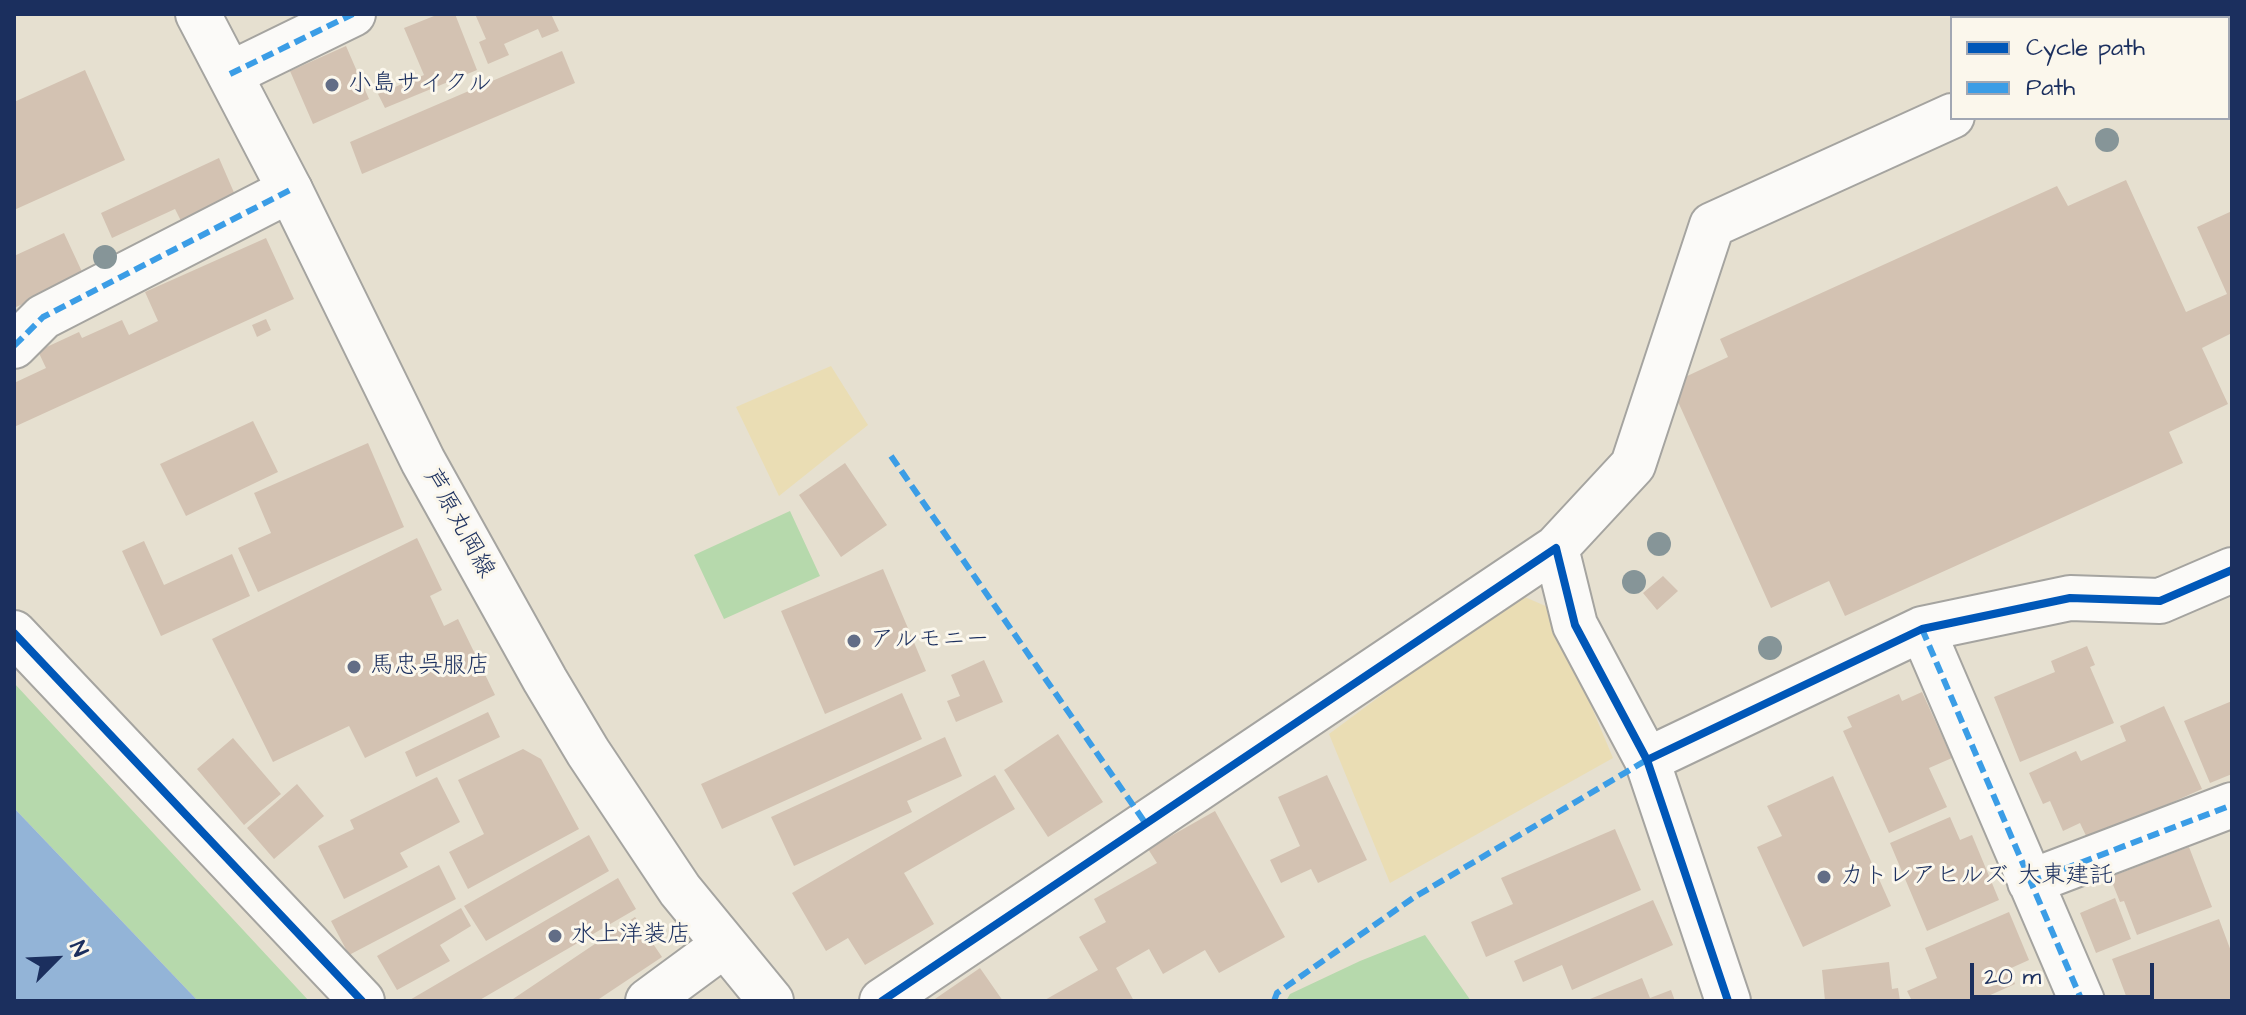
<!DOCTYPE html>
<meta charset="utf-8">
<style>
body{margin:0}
#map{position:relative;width:2246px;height:1015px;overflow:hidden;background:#e6e0d0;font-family:"Architects Daughter",sans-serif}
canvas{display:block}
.frame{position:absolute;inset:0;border:16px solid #1b2f5e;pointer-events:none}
.legend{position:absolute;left:1950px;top:16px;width:280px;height:104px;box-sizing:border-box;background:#fbf7ec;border:2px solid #a1a7b3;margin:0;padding:10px 14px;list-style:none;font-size:24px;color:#1b2f5e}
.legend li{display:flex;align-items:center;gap:16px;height:40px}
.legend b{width:40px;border:2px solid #a1a7b3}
.north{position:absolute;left:16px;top:919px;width:80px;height:80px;-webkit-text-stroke:6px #fbf7ec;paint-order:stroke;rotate:66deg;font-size:22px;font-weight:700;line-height:32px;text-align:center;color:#1b2f5e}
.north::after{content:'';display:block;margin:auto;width:28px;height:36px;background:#1b2f5e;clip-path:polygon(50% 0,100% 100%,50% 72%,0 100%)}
.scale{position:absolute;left:1970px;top:963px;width:184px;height:36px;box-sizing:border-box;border:4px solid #1b2f5e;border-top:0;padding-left:10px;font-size:24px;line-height:28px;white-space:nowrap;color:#1b2f5e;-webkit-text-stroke:6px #fbf7ec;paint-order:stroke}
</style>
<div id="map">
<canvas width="2246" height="1015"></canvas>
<div class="frame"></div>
<ul class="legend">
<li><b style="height:10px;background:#0057b8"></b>Cycle path</li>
<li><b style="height:10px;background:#3b9de6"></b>Path</li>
</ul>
<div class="north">N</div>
<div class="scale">20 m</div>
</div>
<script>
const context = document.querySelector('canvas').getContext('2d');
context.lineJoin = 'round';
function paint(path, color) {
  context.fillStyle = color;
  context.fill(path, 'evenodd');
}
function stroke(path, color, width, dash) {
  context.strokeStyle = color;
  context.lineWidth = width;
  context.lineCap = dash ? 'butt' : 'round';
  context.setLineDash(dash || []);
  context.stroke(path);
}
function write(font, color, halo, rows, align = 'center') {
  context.font = font + ' "Architects Daughter","Klee One",sans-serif';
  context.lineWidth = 6;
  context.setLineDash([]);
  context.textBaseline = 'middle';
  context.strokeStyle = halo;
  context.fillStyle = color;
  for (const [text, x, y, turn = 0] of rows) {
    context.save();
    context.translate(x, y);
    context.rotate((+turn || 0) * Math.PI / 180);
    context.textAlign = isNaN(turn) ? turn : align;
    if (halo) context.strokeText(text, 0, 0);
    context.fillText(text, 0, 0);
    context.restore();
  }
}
const green = new Path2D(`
 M 790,511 L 820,576 L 724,619 L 694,555 Z
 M 14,683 L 309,1001 L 198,1001 L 14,808 Z
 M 1425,935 L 1471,1001 L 1286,1001 L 1290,994 L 1360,961 Z`);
const sand = new Path2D(`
 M 831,366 L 868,425 L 779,496 L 736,407 Z
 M 1518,594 L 1550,608 L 1613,758 L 1390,883 L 1329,734 Z`);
const water = new Path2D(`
 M 14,808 L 198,1001 L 14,1001 Z`);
const building = new Path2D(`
 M 439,14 L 455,14 L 477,70 L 385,108 L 378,94 L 424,75 L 404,28 Z
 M 475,14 L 551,14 L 559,31 L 542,38 L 538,29 L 504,44 L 509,55 L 488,64 L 479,42 L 486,39 Z
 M 346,46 L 369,99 L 313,124 L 290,71 Z
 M 562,51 L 575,83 L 362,174 L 350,142 Z
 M 85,70 L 125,160 L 14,210 L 14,102 Z
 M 219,158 L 239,204 L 185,229 L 175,209 L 112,238 L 101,213 Z
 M 2126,180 L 2186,312 L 2227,294 L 2197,227 L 2232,211 L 2232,333 L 2202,348 L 2228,404 L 2169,432 L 2183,463 L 1845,616 L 1829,581 L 1771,608 L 1670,384 L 1728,357 L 1720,339 L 2057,186 L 2068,206 Z
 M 64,233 L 84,276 L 14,308 L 14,256 Z
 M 266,238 L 294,299 L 14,427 L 14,383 L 46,368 L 38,351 L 79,332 L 82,338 L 122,320 L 129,335 L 158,321 L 145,292 Z
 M 266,319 L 271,330 L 257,337 L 252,325 Z
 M 253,421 L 278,472 L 186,516 L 160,464 Z
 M 368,443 L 404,527 L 258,592 L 238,548 L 271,533 L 254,493 Z
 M 845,463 L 887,525 L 841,557 L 799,495 Z
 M 417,538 L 442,590 L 430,596 L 444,626 L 458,619 L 495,695 L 365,758 L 349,726 L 273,762 L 212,639 Z
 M 144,541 L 164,585 L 232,554 L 250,596 L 161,636 L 122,551 Z
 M 883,569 L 926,671 L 825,714 L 781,611 Z
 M 1663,576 L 1678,591 L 1657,610 L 1643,593 Z
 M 2087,646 L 2095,665 L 2090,667 L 2114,723 L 2020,762 L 1994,697 L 2055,672 L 2051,661 Z
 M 984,660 L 1003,702 L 956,722 L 947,701 L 960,696 L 951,675 Z
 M 1922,692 L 1952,758 L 1929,768 L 1947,807 L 1889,833 L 1843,731 L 1852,727 L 1847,717 L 1899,694 L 1902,701 Z
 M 902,693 L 922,739 L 722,829 L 701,784 Z
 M 2232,701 L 2232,774 L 2210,783 L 2184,721 Z
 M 2164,706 L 2202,789 L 2088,840 L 2080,823 L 2063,831 L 2050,801 L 2043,804 L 2029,773 L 2076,751 L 2081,761 L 2126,741 L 2120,726 Z
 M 488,712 L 500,737 L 416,777 L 405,752 Z
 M 1058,734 L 1103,802 L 1048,837 L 1004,770 Z
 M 945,737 L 962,776 L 907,801 L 912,812 L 794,866 L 771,817 Z
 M 233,738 L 281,794 L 244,825 L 197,769 Z
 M 523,749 L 541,759 L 579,829 L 468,889 L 449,852 L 484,834 L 458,780 Z
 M 995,775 L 1015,809 L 904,873 L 934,924 L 865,965 L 848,938 L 826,951 L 792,893 Z
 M 1327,775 L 1367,860 L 1318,883 L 1311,869 L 1281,883 L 1270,860 L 1300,846 L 1278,797 Z
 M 1833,776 L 1891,906 L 1803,947 L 1757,847 L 1782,836 L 1767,806 Z
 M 437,777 L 460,822 L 400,853 L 408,867 L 344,899 L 318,846 L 354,829 L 350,820 Z
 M 297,784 L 324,816 L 274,859 L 247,828 Z
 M 1215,811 L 1285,937 L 1219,973 L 1205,950 L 1163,974 L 1149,949 L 1116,968 L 1134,1001 L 1043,1001 L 1098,970 L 1079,937 L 1106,922 L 1094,899 L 1157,863 L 1148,849 Z
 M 1950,817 L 1960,840 L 1972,835 L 1999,900 L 1927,931 L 1890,843 Z
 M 1615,829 L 1641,890 L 1486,957 L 1471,922 L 1513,904 L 1501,878 Z
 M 589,835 L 609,871 L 486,941 L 464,906 Z
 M 2189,847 L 2212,907 L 2137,935 L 2124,901 L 2120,902 L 2110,877 Z
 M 439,865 L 456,899 L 349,955 L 331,921 Z
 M 618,878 L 636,909 L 478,1001 L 408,1001 Z
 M 2115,898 L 2131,939 L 2096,953 L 2080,913 Z
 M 1653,900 L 1673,945 L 1572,990 L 1562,965 L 1523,982 L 1514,961 Z
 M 461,908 L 471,926 L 440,945 L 450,961 L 397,990 L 377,956 Z
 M 2009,912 L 2029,960 L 2009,969 L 2015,984 L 1977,1001 L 1912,1001 L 1907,991 L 1937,978 L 1925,948 Z
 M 635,917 L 662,957 L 596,1001 L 510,1001 Z
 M 2219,919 L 2232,954 L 2232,1001 L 2128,1001 L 2112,959 Z
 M 1889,962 L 1892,989 L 1898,988 L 1900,1001 L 1825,1001 L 1822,970 Z
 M 980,968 L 1003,1001 L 932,1001 Z
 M 1642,978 L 1650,998 L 1671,990 L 1675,1001 L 1585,1001 Z`);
const minor = new Path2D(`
 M 230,74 L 353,14
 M 14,346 L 43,317 L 290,190
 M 1556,548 L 1575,625 L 1647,760 L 1728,1001
 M 1922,629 L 2082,1001
 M 14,633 L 362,1001
 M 1647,760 L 1922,629 L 2070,598 L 2160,601 L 2232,570
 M 2030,882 L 2232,805
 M 648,1001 L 724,945
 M 882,1001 L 1556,548 L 1633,465 L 1712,225 L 1952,116`);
const major = new Path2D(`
 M 198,14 L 290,190 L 423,461 L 545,680 L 588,752 L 680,890 L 771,1001`);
const quiet = new Path2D(`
 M 230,74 L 353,14
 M 14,346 L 43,317 L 290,190
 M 891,456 L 1146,824
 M 1922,629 L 2082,1001
 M 2030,882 L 2232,805
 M 1274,1001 L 1277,993 L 1413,898 L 1650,758`);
const cycleway = new Path2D(`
 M 14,633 L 362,1001
 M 1647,760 L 1922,629 L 2070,598 L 2160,601 L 2232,570
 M 882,1001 L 1556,548 L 1575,625 L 1647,760 L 1728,1001`);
const trees = [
 [2107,140],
 [105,257],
 [1659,544],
 [1634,582],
 [1770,648]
];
const markers = [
 [332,85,8,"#626d86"],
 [854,641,8,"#626d86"],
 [354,667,8,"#626d86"],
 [1824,877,8,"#626d86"],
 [555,936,8,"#626d86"]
];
const poiNames = [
 ["小島サイクル",348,85],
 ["アルモニー",870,641],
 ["馬忠呉服店",370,667],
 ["カトレアヒルズ 大東建託",1840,877],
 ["水上洋装店",571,936]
];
const streetNames = [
 ["芦原丸岡線",458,524,61]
];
paint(green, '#b6d9ac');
paint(sand, '#eaddb4');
paint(water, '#93b4d7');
paint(building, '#d3c2b2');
stroke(minor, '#a5a4a0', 48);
stroke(major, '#a5a4a0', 48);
stroke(minor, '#fbfaf8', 44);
stroke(major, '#fbfaf8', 44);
stroke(quiet, '#3b9de6', 6, [12, 6]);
stroke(cycleway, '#0057b8', 8);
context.fillStyle = '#869598';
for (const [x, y] of trees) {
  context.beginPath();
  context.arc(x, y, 12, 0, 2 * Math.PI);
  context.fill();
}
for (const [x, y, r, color] of markers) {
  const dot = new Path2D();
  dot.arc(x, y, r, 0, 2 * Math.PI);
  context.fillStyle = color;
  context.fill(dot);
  stroke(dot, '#fbf7ec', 3);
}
write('24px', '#1b2f5e', '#fbf7ec', poiNames, 'left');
write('24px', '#1b2f5e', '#fbf7ec', streetNames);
</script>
